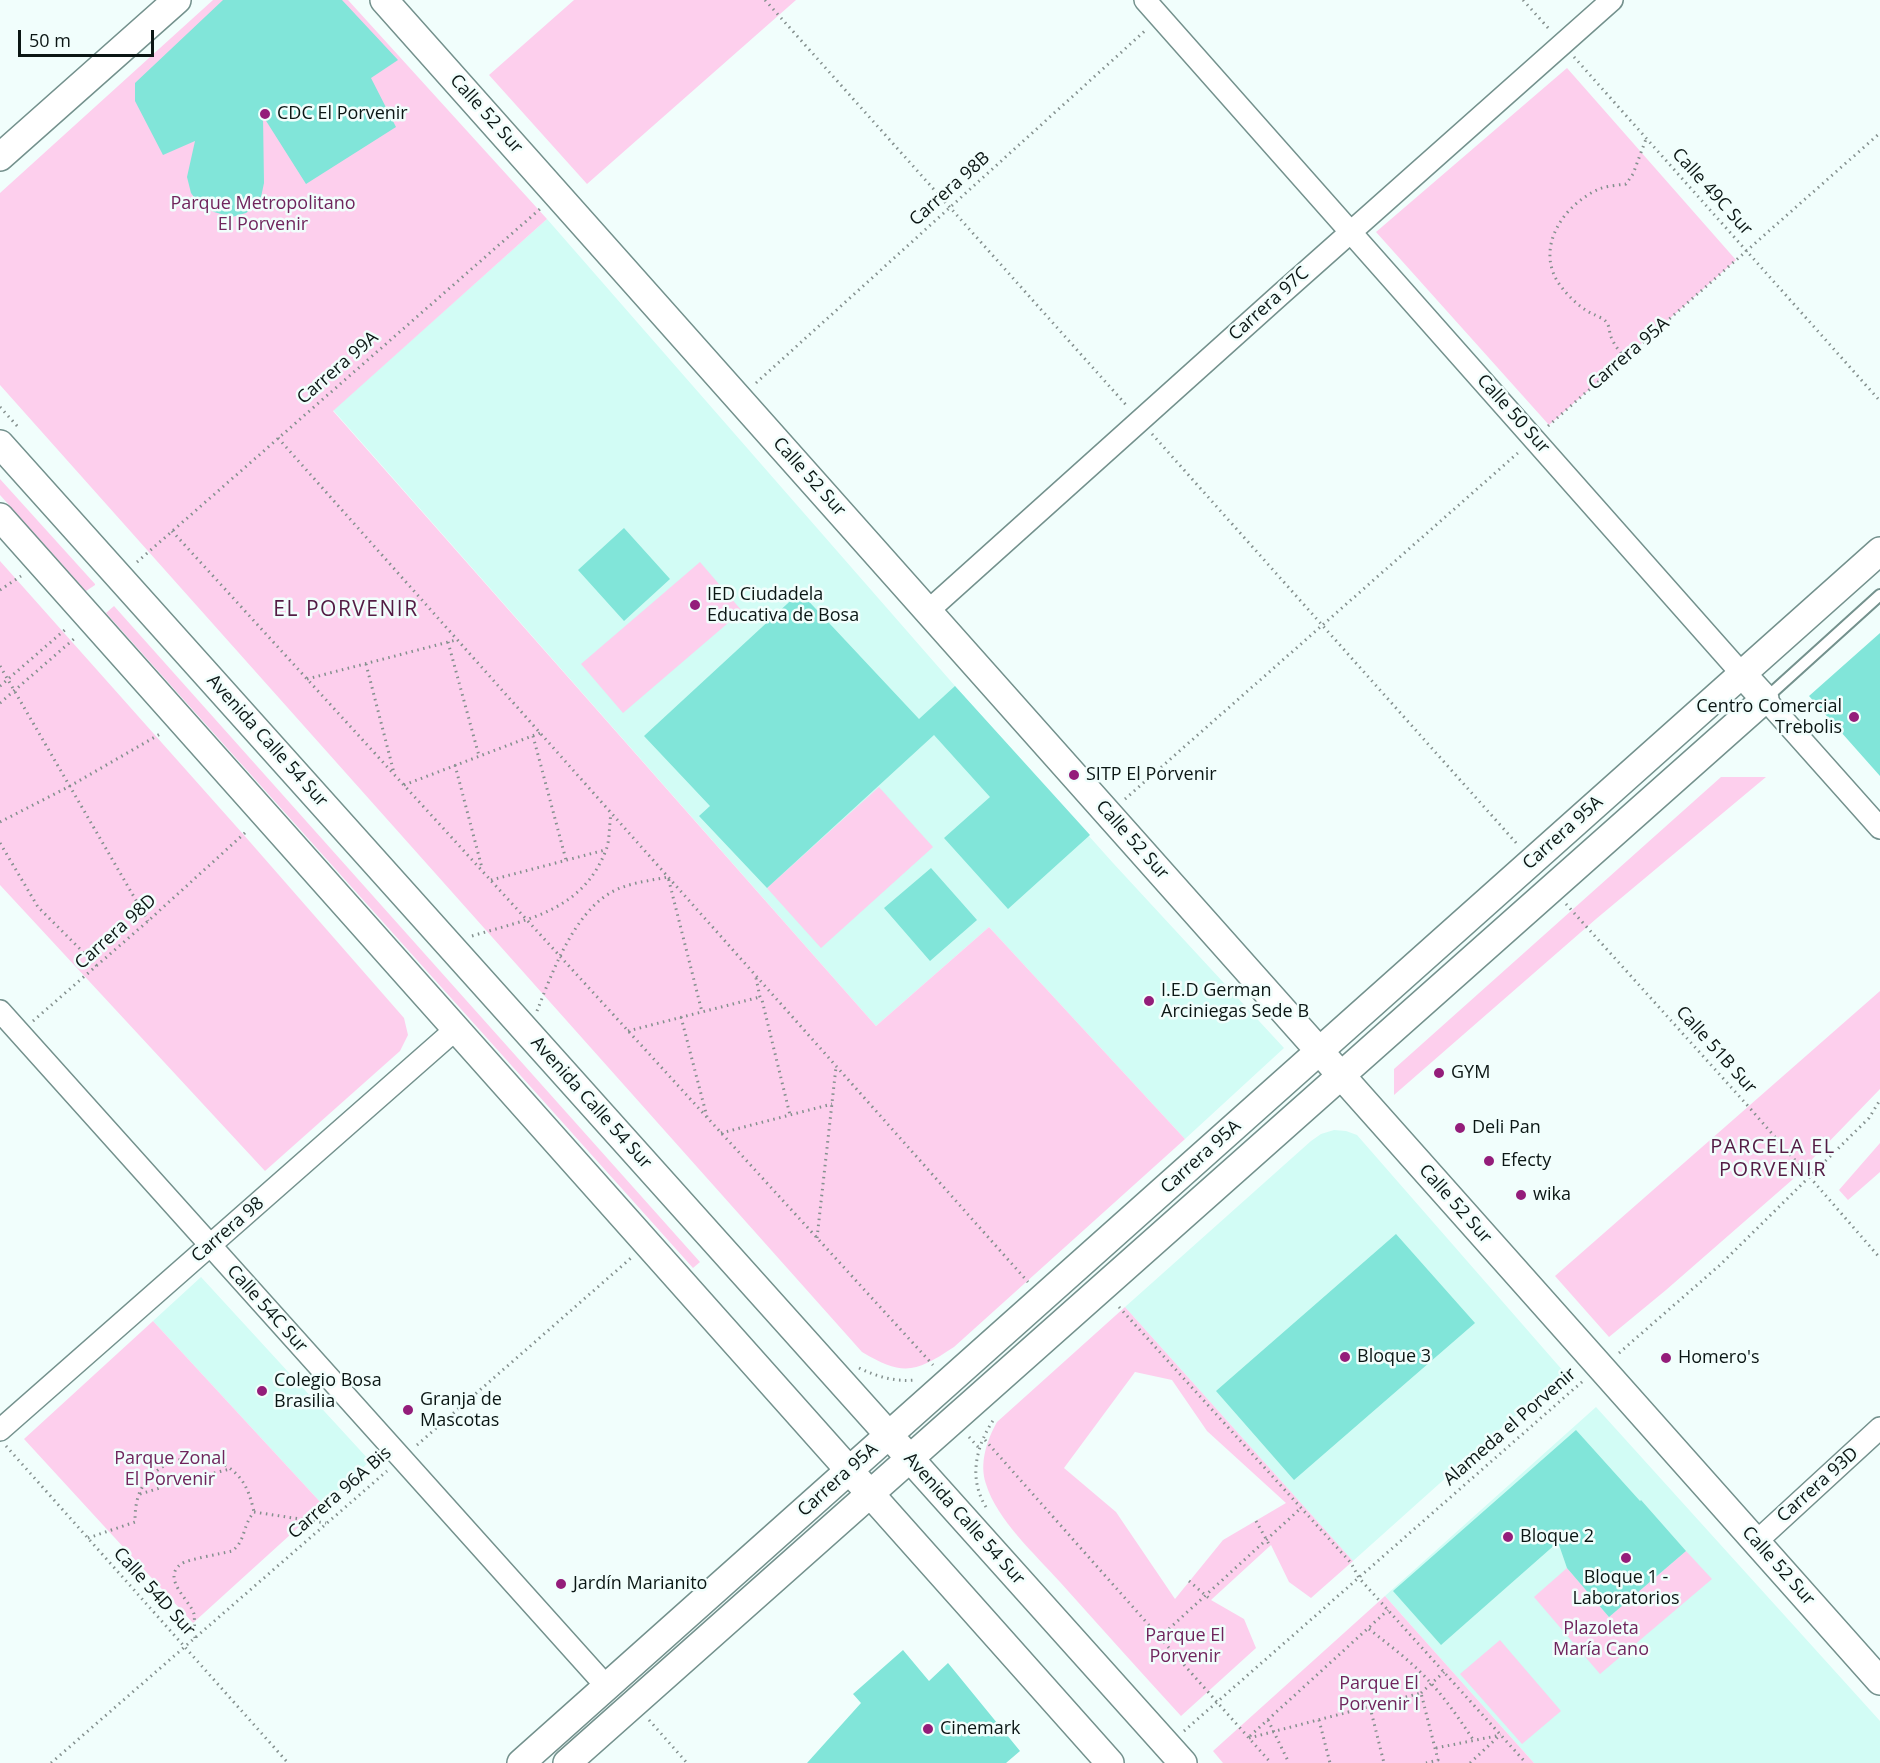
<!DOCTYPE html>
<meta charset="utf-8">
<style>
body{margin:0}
#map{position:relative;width:1880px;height:1763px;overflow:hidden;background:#f1fefc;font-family:"Open Sans",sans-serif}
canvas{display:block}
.scale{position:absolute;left:18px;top:30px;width:136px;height:27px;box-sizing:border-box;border:3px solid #0b1614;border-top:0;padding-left:8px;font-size:18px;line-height:21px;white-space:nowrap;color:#0b1614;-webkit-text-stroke:4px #f1fefc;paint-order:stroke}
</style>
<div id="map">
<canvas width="1880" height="1763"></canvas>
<div class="scale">50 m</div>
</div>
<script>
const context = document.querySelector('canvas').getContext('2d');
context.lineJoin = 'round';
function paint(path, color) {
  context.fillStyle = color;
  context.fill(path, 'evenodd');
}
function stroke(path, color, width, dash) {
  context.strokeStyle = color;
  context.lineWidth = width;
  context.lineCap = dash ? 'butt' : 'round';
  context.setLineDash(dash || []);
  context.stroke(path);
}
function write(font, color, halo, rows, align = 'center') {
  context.font = font + ' "Open Sans",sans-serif';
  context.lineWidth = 5;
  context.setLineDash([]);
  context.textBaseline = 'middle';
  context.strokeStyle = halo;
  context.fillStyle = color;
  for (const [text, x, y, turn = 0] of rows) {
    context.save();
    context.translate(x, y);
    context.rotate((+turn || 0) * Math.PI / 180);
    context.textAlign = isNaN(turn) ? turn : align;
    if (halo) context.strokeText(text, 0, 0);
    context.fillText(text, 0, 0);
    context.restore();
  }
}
const built = new Path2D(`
 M 547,219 L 955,686 L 1113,863 L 1284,1048 L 1185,1139 L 989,927 L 876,1026 L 333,410 Z
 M 1334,1130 L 1346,1131 L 1357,1135 L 1564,1372 L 1353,1561 L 1125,1307 L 1311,1141 L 1321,1134 Z
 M 201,1277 L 370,1461 L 323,1505 L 153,1321 Z
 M 1596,1407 L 1880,1721 L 1880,1763 L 1534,1763 L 1385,1596 Z`);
const green = new Path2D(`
 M 213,0 L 348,0 L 547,219 L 333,411 L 876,1026 L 989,927 L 1185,1139 L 954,1347 C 916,1372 904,1377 862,1352 L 0,385 L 0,193 Z
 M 574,0 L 796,0 L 587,184 L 489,75 Z
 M 1567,68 L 1736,260 L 1549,425 L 1376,232 Z
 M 0,479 L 95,584 L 95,585 L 86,591 L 0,495 Z
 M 0,561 L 243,834 L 404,1018 L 408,1035 L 400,1051 L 265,1171 L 0,885 Z
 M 700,562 L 742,611 L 623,713 L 581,664 Z
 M 114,606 L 700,1262 L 693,1268 L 106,613 Z
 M 1721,777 L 1766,777 L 1596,919 L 1394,1095 L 1394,1069 Z
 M 879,787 L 933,847 L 821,948 L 767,888 Z
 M 1880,991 L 1880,1089 L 1792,1180 L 1666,1290 L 1609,1337 L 1555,1276 Z
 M 1880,1143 L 1880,1172 L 1848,1200 L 1839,1190 Z
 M 1125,1307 L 1353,1561 L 1311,1598 L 1289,1582 L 1271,1545 L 1211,1600 L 1244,1619 L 1256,1648 L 1181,1716 C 1140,1671 1100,1627 1060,1582 C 1035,1554 997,1520 986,1484 C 979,1463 987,1440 997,1422 ZM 1135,1372 L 1172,1380 L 1207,1431 L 1286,1503 L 1223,1540 L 1175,1599 L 1116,1512 L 1064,1468 Z
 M 153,1321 L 323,1505 L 193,1623 L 24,1439 Z
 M 1686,1551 L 1712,1579 L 1600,1674 L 1534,1597 L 1567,1568 L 1609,1617 Z
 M 1385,1596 L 1534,1763 L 1223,1763 L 1213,1751 Z
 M 1500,1640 L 1561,1711 L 1522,1744 L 1460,1674 Z`);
const building = new Path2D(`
 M 223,0 L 342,0 L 398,60 L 371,78 L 396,127 L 306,184 L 263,116 L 264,183 L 260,202 L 246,213 L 232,217 L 214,212 L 199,204 L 191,193 L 187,177 L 195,141 L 163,155 L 135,101 L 135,83 Z
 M 624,528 L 670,579 L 624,621 L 578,570 Z
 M 800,592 L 919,719 L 955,686 L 1090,835 L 1008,909 L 944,838 L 990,797 L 934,735 L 767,888 L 699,816 L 710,806 L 644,736 Z
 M 1880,633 L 1880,776 L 1809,696 Z
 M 931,868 L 977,920 L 930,961 L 884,908 Z
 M 1396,1234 L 1475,1323 L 1294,1480 L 1216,1391 Z
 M 1576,1430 L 1640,1501 L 1641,1500 L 1686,1551 L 1609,1617 L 1567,1568 L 1558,1542 L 1441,1645 L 1393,1591 Z
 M 903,1650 L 929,1681 L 948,1663 L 1020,1751 L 1006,1763 L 807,1763 L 861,1703 L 853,1694 Z`);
const path = new Path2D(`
 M 765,0 L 1127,406
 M 1523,0 L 1550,30
 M 1574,57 L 1880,401
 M 1625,358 C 1620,352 1615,346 1612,339 C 1608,332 1611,324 1603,319 C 1602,318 1596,316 1595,315 C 1583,310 1571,299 1563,289 C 1532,252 1561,206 1599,189 C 1607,186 1618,185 1626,184 L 1633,174 L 1646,139
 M 756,383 L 1147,29
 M 0,407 L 19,428
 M 1548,426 L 1880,133
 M 1152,434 L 1518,845
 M 278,438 L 1028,1282
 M 172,531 L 933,1365
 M 137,562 L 540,209
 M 0,590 L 21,576
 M 448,642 L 479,756
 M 366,664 L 394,773
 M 0,666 L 148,921
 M 307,679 L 456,640
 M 0,686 L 67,628
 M 0,703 L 75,638
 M 533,736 L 566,860
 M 455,765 L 482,868
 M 404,785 L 540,733
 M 1125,799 L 1519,452
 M 0,822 L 70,786 L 160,734
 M 0,843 L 38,907 L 97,966
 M 491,880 L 605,850
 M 1566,904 L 1748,1106 L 1880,1258
 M 472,936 C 527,919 582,912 606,850 C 610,840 609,825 611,814
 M 756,978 L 760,997 L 762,1000 L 790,1115
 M 537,1011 C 552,973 573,915 610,893 C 627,883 648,881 668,877 L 702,1012
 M 681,1017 L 707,1117
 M 33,1021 L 148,921 L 247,831
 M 628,1031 L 760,997
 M 721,1133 L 832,1104
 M 817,1238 L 836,1067
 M 1119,1307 L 1351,1563 L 1359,1578 L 1526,1763
 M 1619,1353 L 1720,1265 L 1869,1118 L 1880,1100
 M 859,1368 C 878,1377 895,1382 916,1380
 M 969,1437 L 979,1448
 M 985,1440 L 1271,1763
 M 417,1445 L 631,1258
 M 6,1446 L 288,1763
 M 214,1473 L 230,1469
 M 140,1494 L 163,1487
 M 986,1507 C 968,1478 976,1446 994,1419
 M 254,1512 L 326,1523
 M 1256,1521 L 1270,1546
 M 88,1538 L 135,1522 C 135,1510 136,1497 143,1486 C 163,1453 215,1447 240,1478 C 248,1488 251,1499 254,1512
 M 1189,1581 L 1211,1600
 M 1369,1629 C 1389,1645 1411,1661 1429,1681 C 1446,1699 1460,1720 1474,1741
 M 1160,1637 L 1301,1508
 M 195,1638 C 194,1630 195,1621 194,1614 C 190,1600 161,1579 181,1564 C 188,1559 221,1554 232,1551 C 246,1541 242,1526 254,1512
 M 1421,1693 L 1444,1672
 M 1370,1707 L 1384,1763
 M 649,1720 L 687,1763
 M 1268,1720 L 1289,1763
 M 1319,1720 L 1330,1763
 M 1184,1731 L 1583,1381
 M 1250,1736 L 1388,1610
 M 1249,1738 L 1421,1693 L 1438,1760 L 1426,1763
 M 1436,1748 L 1501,1735
 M 51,1763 L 387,1471
 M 1470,1763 L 1499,1736`);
const service = new Path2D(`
 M 1765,699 L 1880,595`);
const minor = new Path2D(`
 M 1145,0 L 1742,674
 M 928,611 L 1281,294 L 1612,0
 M 1765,699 L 1880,828
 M 0,1011 L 607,1687
 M 0,1430 L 456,1029
 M 1756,1542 L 1880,1428`);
const tertiary = new Path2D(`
 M 384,0 L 1880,1681
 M 0,157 L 177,0
 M 0,444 L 1183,1763
 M 0,517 L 1110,1763
 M 521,1763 L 1880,551
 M 567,1763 L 1765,699 L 1742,674`);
const markers = [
 [265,114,6,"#941d7a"],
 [695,605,6,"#941d7a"],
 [1854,717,6,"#941d7a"],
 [1074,775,6,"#941d7a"],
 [1149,1001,6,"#941d7a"],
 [1439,1073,6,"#941d7a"],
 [1460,1128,6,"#941d7a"],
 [1489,1161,6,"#941d7a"],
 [1521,1195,6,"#941d7a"],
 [1345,1357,6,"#941d7a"],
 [1666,1358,6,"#941d7a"],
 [262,1391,6,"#941d7a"],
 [408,1410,6,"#941d7a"],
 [1508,1537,6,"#941d7a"],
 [1626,1558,6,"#941d7a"],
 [561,1584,6,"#941d7a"],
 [928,1729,6,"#941d7a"]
];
const poiNames = [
 ["CDC El Porvenir",277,114],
 ["IED Ciudadela",707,595],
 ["Educativa de Bosa",707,616],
 ["Centro Comercial",1842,707,"right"],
 ["Trebolis",1842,728,"right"],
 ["SITP El Porvenir",1086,775],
 ["I.E.D German",1161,991],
 ["Arciniegas Sede B",1161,1012],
 ["GYM",1451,1073],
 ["Deli Pan",1472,1128],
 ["Efecty",1501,1161],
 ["wika",1533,1195],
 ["Bloque 3",1357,1357],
 ["Homero's",1678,1358],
 ["Colegio Bosa",274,1381],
 ["Brasilia",274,1402],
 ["Granja de",420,1400],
 ["Mascotas",420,1421],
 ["Bloque 2",1520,1537],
 ["Bloque 1 -",1626,1578,"center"],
 ["Laboratorios",1626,1599,"center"],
 ["Jardín Marianito",573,1584],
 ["Cinemark",940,1729]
];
const streetNames = [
 ["Calle 52 Sur",486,114,48],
 ["Carrera 98B",950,189,-42],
 ["Calle 49C Sur",1712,192,48],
 ["Carrera 97C",1269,304,-42],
 ["Carrera 95A",1629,354,-41],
 ["Carrera 99A",338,368,-41],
 ["Calle 50 Sur",1513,414,48],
 ["Calle 52 Sur",809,477,48],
 ["Avenida Calle 54 Sur",267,741,48],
 ["Carrera 95A",1563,833,-42],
 ["Calle 52 Sur",1132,840,48],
 ["Carrera 98D",116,932,-42],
 ["Calle 51B Sur",1716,1050,48],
 ["Avenida Calle 54 Sur",591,1103,48],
 ["Carrera 95A",1201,1157,-42],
 ["Calle 52 Sur",1455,1204,48],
 ["Carrera 98",228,1230,-41],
 ["Calle 54C Sur",267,1309,48],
 ["Alameda el Porvenir",1510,1427,-41],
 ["Carrera 95A",838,1480,-42],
 ["Carrera 93D",1818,1485,-42],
 ["Carrera 96A Bis",340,1493,-41],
 ["Avenida Calle 54 Sur",964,1519,48],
 ["Calle 52 Sur",1778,1566,48],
 ["Calle 54D Sur",154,1592,48]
];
const parkNames = [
 ["Parque Metropolitano",263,204],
 ["El Porvenir",263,225],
 ["Parque Zonal",170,1459],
 ["El Porvenir",170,1480],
 ["Plazoleta",1601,1629],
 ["María Cano",1601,1650],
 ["Parque El",1185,1636],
 ["Porvenir",1185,1657],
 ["Parque El",1379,1684],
 ["Porvenir I",1379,1705]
];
const neighbourhoodNames = [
 ["PARCELA EL",1773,1147],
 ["PORVENIR",1773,1170]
];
const quarterNames = [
 ["EL PORVENIR",346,610]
];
paint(built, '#d2fcf5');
paint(green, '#fdcfed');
paint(building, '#81e5d9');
stroke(service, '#74918d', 14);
stroke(minor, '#74918d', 24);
stroke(tertiary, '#74918d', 30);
stroke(path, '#84908e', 3, [1.5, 4.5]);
stroke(service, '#fff', 10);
stroke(minor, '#fff', 21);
stroke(tertiary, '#fff', 27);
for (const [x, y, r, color] of markers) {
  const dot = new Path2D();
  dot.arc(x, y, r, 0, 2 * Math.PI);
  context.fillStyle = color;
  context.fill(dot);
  stroke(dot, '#f1fefc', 2);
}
write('18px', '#0b1614', '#f1fefc', poiNames, 'left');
write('18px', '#0b1614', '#f1fefc', streetNames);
write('18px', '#70255d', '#f1fefc', parkNames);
context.letterSpacing = '1.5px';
write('20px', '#531b44', '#f1fefc', neighbourhoodNames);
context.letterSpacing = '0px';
context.letterSpacing = '1.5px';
write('21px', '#531b44', '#f1fefc', quarterNames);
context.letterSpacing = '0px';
</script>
